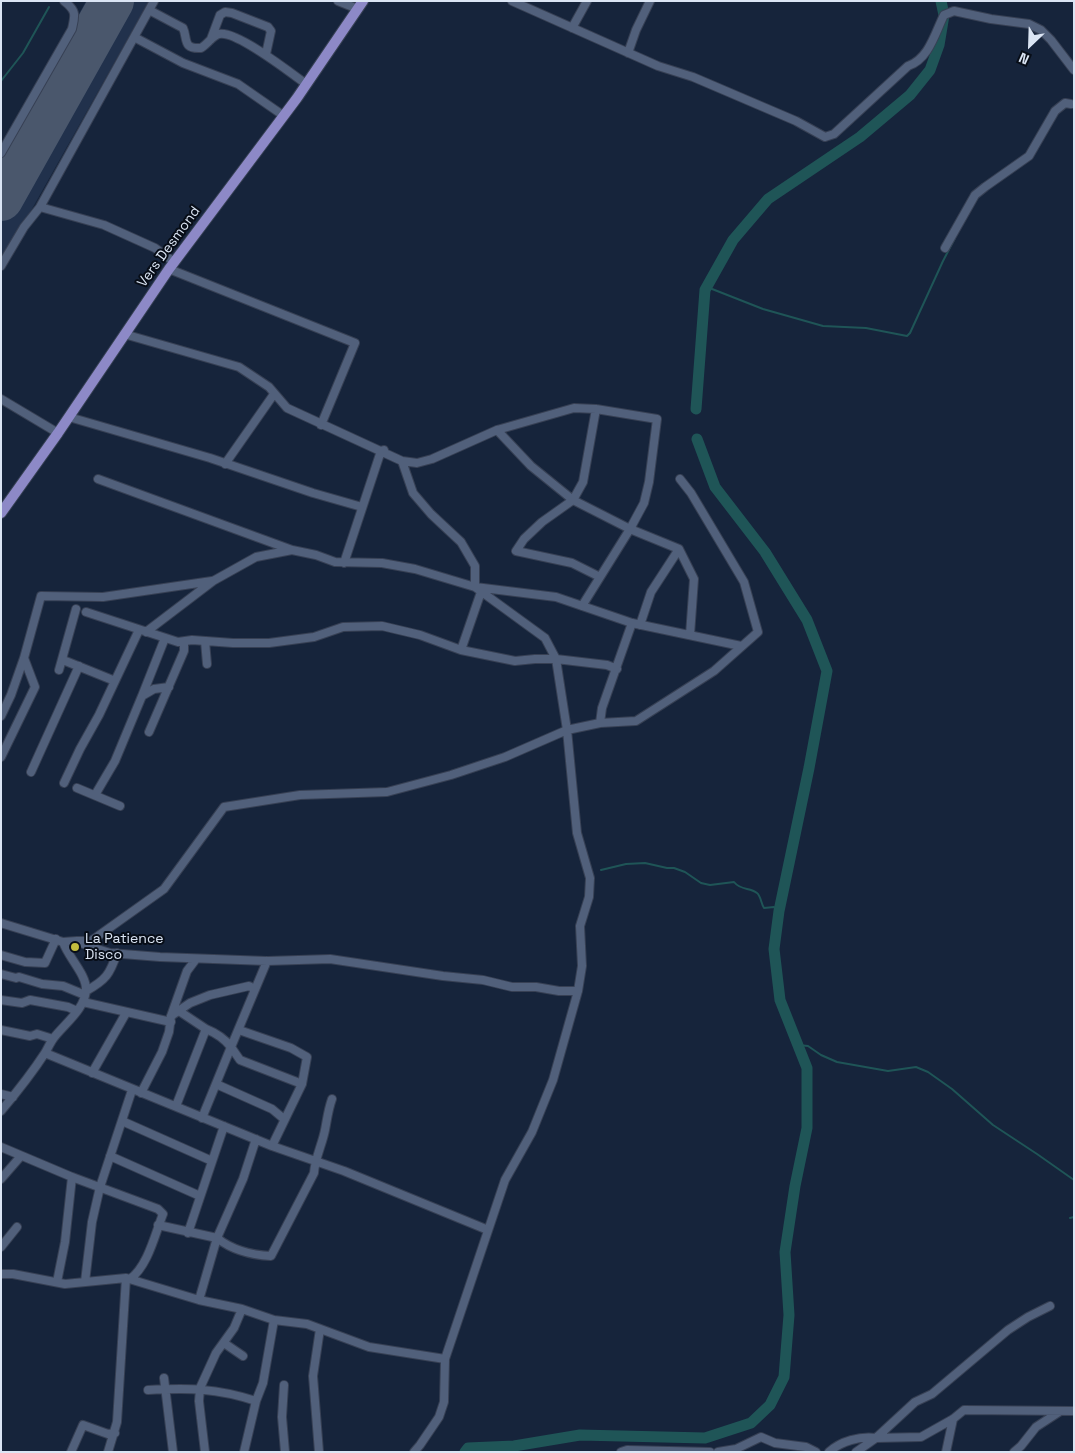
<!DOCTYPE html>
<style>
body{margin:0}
#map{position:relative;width:1075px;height:1453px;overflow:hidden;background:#16243b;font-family:"Space Grotesk",sans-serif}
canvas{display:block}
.frame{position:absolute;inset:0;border:2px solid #dbe5f4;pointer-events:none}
.north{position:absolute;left:1005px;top:20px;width:50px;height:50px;-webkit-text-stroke:4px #070d17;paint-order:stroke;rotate:204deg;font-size:14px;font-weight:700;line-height:20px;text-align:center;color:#dbe5f4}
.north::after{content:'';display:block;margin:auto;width:18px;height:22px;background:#dbe5f4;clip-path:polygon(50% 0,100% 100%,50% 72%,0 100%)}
</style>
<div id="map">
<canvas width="1075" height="1453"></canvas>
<div class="frame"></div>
<div class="north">N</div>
</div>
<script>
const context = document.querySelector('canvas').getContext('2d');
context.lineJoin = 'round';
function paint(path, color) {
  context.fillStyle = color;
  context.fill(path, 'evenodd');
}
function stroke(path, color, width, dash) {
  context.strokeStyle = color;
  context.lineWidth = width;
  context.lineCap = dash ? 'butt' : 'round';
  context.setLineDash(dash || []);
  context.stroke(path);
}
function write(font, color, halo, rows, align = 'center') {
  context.font = font + ' "Space Grotesk",sans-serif';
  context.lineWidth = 4;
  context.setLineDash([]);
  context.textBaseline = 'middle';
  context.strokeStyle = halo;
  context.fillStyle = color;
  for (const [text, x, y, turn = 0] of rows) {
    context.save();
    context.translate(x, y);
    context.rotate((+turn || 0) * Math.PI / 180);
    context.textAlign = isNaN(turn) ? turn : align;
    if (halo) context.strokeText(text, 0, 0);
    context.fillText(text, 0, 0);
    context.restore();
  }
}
const built = new Path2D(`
 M 86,1 L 149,1 L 1,264 L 1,154 Z`);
const stream = new Path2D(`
 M 1,81 L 23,53 L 49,7
 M 707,287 L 763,309 L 823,326 L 866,328 L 907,336 L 910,333 L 943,261 L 955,238
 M 601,870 L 626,864 L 645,863 L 667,868 L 674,868 L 685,872 L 701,883 L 710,885 L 734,882 C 741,891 750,887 757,893 C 761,896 761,904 764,908 L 774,907 L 779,911
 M 798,1045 L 808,1046 L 821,1055 L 837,1062 L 888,1071 L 916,1067 L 928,1072 L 952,1089 L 993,1125 L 1037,1154 L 1074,1180
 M 1070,1218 L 1074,1217`);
const river = new Path2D(`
 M 696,409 L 705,290 L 733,240 L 768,199 L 860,137 L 910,95 L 930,70 L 939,45 L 944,15 L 941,1
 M 465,1452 L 468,1448 L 514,1446 L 580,1435 L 705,1438 L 751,1423 L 770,1405 L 784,1377 L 789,1315 L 785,1252 L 795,1186 L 807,1128 L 807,1068 L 780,1000 L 774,949 L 779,911 L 809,768 L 827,671 L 807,620 L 765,552 L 715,487 L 697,439`);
const runway = new Path2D(`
 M 1,199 L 112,1`);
const minor = new Path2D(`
 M 338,1 L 358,9
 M 512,1 L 658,66 L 693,77 L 796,121 L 825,137 L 834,134 L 908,66 C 929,59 935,33 944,15 L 954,11 L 991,19 L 1029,24 L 1041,30 L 1051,40 L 1074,70
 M 149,10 L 183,28 C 188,39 182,49 201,48 C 208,44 212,36 219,34 C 236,30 291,73 306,84
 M 572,28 L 587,1
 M 134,37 L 183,63 L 238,84 L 284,116
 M 211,39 L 220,15 L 225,12 L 232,13 L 268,27 L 271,31 L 266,54
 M 628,53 L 636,30 L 650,1
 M 1,153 L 72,29 C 75,15 77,11 64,1
 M 40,207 L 104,225 L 155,248 L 174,262
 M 945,248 L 975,195 L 985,187 L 1029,156 L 1055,111 L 1065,103 L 1071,104
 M 1,266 L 24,227 L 40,207 L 154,1
 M 169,269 L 355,343 L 321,425
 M 124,334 L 239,367 L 269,387 L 287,408 L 402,461 L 413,493 L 431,514 L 461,542 L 475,566 L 475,587 L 545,638 L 556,659 L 567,730 L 577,833 L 590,878 L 589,897 L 580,926 L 582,966 L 578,991 L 553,1080 L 532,1132 L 505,1180 L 445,1359 L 444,1402 L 439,1417 L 420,1445 L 414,1452
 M 1,399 L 58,433
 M 596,409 L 583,482 L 573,500 L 542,522 L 524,539 L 516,551 L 572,563 L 600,577
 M 69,417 L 210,458 L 313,493 L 362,507
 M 497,430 L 531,466 L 573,500 L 630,529 L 679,549 L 694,579 L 690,635
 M 402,461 L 417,463 L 432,459 L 497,430 L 574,408 L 596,409 L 657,419 L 649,482 L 644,503 L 630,529 L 582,606
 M 225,464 L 274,394
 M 98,479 L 292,550
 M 344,563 L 381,451 L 384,450
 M 86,612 L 178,642 L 192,640 L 233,643 L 269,643 L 314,637 L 343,627 L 382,626 L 420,635 L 461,650 L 515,661 L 535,659 L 556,659 L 607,665 L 617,669
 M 640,625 L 651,592 L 679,549
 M 146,632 L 213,581 L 256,557 L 292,550 L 316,555 L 335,562 L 382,563 L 415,569 L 475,587 L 556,597 L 632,623 L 741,646
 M 205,641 L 207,664
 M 461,650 L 481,592
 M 63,660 L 115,681
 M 59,670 L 76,609
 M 142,696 L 165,638
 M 1,716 L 11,695 L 24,658
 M 600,723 L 602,708 L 632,623
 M 149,732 L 184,651 L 184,642
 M 1,757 L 35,687 L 24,658 L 41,596 L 103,597 L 212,581
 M 31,772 L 79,666
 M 64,783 L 80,749 L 99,715 L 139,630
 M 77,788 L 120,806
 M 95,795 L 115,761 L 142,696 L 154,689 L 169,687
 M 1,923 L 63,942 L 77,941 L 88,946 L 110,953 L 160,957 L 267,961 L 330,959 L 443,976 L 483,980 L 512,987 L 536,987 L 559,991 L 578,991
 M 77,941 L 91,941 L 164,889 L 224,807 L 300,795 L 387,792 L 451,775 L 505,757 L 567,730 L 600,723 L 636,721 L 714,671 L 758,632 L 744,582 L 691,493 L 680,479
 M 1,955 L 25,962 L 45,963 L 56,939
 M 267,961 L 231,1047 L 240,1060 L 302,1084
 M 1,974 L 16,978 L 19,977 L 42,984 L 63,986 L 85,995
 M 86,991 C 106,980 110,974 117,953
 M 1,1000 L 22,1003 L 30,1000 L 68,1007 L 77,1011
 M 83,1002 L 171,1022
 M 179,1011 L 206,1029
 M 171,1016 L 190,1003 L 210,995 L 249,986 L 255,989
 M 1,1030 L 30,1036 L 37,1034 L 53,1039
 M 239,1030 L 291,1048 L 307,1057 L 302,1084 L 272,1146
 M 45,1053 L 272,1146 L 344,1171 L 488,1230
 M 92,1073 L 126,1013
 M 216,1084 L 272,1109 L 284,1119
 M 141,1093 L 162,1052 L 169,1032 L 171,1016 L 187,971 L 196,959
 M 1,1094 L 13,1097
 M 176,1106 L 206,1029 C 216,1033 224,1038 231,1047 L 202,1118
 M 1,1111 C 17,1092 32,1073 45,1053 C 48,1048 50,1043 53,1039 C 63,1025 86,1009 86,989 C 86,974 68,957 63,942
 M 122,1121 L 212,1161
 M 1,1147 L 72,1177 L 158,1209 L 163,1214 C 155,1234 148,1266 130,1279
 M 110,1156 L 200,1196
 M 1,1179 L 21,1156
 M 158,1225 L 217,1238 L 243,1179 L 256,1139
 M 188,1233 L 224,1126
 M 1,1247 L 17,1227
 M 1,1274 L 13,1274 L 65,1284 L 126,1278 L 199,1300 L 242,1309 L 274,1320 L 307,1324 L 369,1347 L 445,1359
 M 57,1282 L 65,1242 L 72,1177
 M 85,1282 L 92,1222 L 100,1187 L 132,1090
 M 199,1300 L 217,1238 C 232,1250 252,1255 271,1256 L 314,1173 C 315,1158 322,1145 325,1130 C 327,1120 328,1110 332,1099
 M 224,1343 L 243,1356
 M 164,1378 L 173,1452
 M 284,1385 L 282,1417 L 285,1452
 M 148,1390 C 189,1388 216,1388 256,1401
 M 71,1452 L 83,1425 L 108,1434 L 115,1433
 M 108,1452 L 117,1422 L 126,1278
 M 205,1452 L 199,1401 L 200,1388 L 216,1353 L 234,1328 L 242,1309
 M 244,1452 L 256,1401 L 263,1383 L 274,1320
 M 319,1452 L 313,1376 L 320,1329
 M 621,1452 L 627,1450 L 710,1452
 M 718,1452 L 736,1449 L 761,1437 L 775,1443 L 806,1447 L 816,1452
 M 829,1452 C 841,1441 860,1436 876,1438 L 915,1402 L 932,1394 L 1008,1330 L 1028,1317 L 1050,1306
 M 856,1452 L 876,1438 L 921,1437 L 953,1419 L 964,1410 L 1074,1411
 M 946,1452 L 953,1419
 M 1014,1452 L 1021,1446 L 1036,1427 L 1059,1412`);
const major = new Path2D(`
 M 1,513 L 58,433 L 169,269 L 297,98 L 363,1`);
const markers = [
 [75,947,5,"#c3bd3e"]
];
const streetNames = [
 ["Vers Desmond",169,247,-54]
];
const poiNames = [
 ["La Patience",85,939],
 ["Disco",85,955]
];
paint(built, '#21314c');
stroke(stream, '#1f5557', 2);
stroke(river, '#1f5557', 11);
stroke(runway, '#4a576c', 44);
stroke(minor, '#374054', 10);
stroke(major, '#374054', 12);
stroke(minor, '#51607b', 8);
stroke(major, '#8d89c7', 10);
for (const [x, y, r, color] of markers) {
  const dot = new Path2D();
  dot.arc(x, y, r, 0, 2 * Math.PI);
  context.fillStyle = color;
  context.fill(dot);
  stroke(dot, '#070d17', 2);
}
write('14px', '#dbe5f4', '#070d17', streetNames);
write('14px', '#dbe5f4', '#070d17', poiNames, 'left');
</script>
